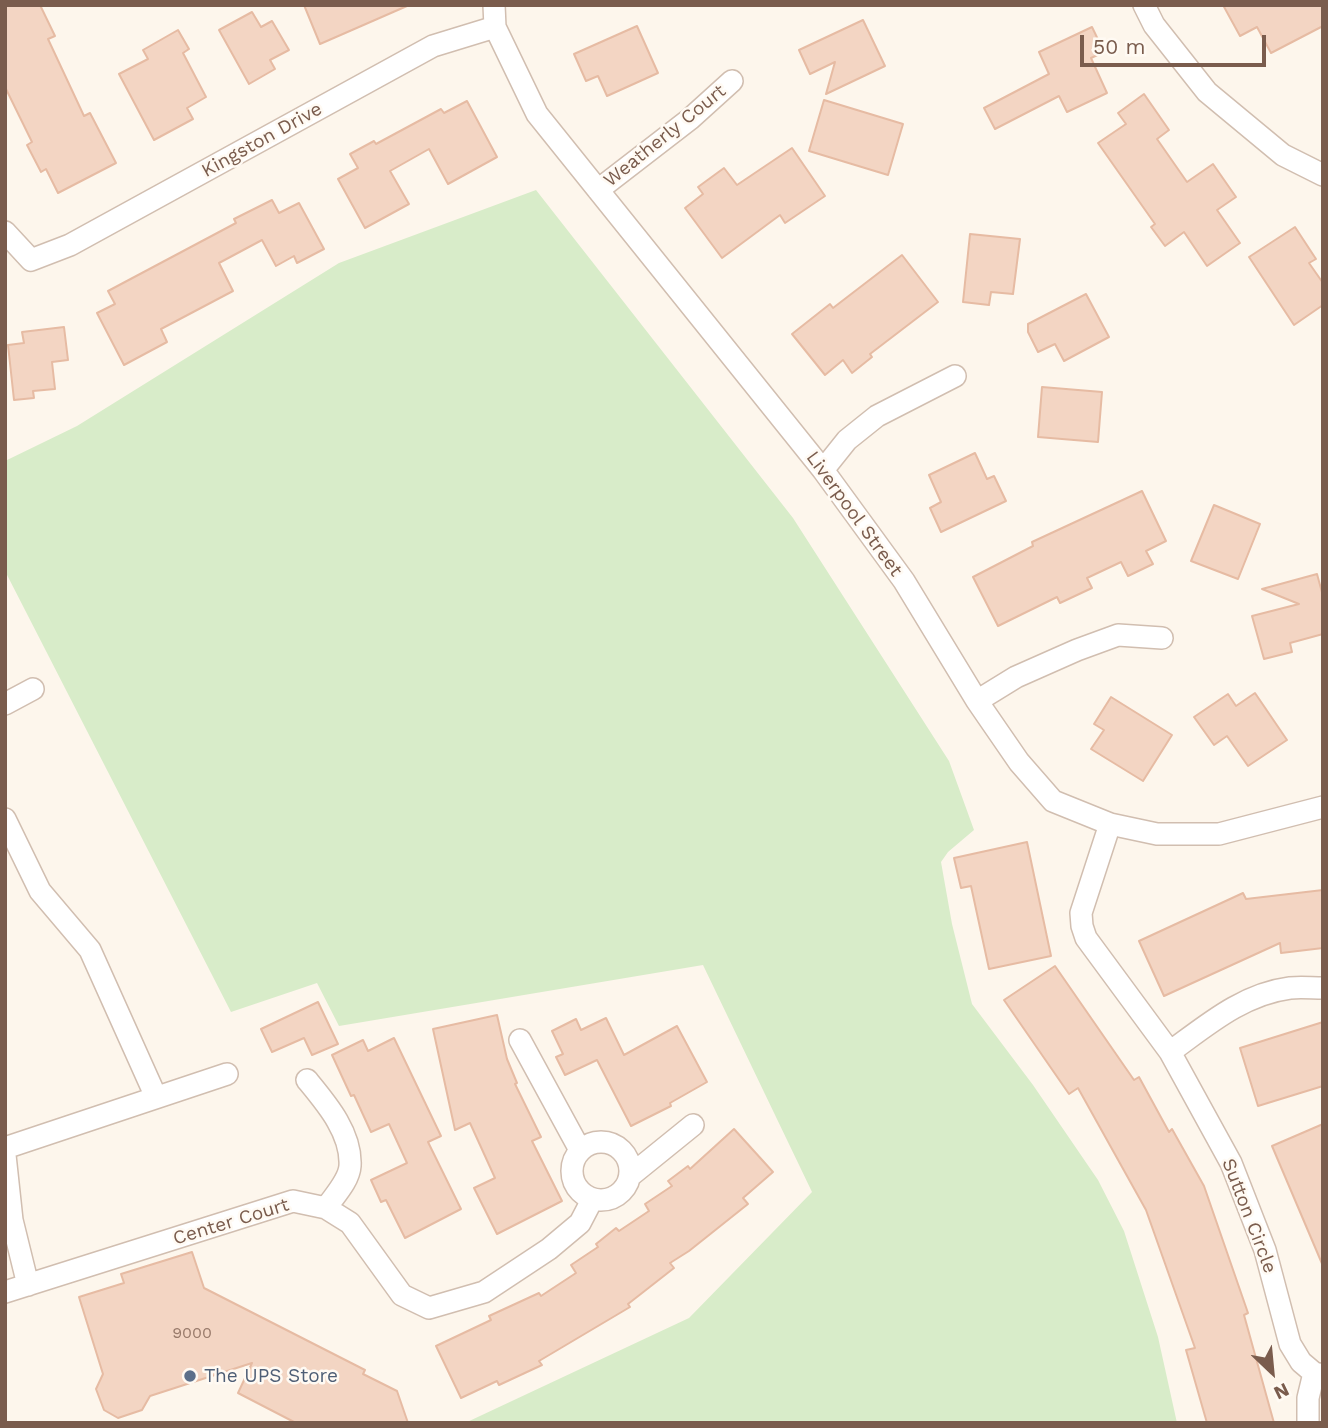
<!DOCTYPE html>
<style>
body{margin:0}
#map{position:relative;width:1328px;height:1428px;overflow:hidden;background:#fdf6ec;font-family:"Work Sans",sans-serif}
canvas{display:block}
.frame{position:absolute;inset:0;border:7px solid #7a5c4d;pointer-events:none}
.north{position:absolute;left:1237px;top:1337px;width:70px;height:70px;-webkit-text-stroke:5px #fffaf3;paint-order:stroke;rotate:154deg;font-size:19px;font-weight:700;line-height:28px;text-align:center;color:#7a5c4d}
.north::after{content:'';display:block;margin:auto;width:24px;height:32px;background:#7a5c4d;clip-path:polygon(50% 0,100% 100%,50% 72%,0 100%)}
.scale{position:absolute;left:1080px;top:35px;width:186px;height:32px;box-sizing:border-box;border:4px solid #7a5c4d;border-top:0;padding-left:9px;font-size:21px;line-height:24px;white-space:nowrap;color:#7a5c4d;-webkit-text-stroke:5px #fffaf3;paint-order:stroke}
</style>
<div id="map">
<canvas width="1328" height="1428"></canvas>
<div class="frame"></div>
<div class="north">N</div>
<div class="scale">50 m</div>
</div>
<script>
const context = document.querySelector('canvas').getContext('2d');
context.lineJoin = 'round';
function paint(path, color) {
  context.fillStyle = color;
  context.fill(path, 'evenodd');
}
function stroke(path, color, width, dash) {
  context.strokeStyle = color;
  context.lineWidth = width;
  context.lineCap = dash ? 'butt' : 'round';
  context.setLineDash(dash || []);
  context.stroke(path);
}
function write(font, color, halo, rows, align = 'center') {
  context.font = font + ' "Work Sans",sans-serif';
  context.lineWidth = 5;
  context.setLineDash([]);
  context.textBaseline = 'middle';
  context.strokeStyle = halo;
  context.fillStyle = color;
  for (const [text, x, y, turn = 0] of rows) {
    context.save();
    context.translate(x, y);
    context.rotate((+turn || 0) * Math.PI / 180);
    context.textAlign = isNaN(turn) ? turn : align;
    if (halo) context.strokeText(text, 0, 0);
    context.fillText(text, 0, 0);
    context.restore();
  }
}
const green = new Path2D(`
 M 536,190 L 793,518 L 949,761 L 974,830 L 948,852 L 941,862 L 952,924 L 972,1004 L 1033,1085 L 1098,1180 L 1124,1231 L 1158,1337 L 1177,1423 L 465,1423 L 689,1318 L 812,1192 L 703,965 L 339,1026 L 317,983 L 231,1012 L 5,571 L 5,461 L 77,426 L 339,263 Z`);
const building = new Path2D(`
 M 5,5 L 40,5 L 55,36 L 48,39 L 84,116 L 90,113 L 116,163 L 58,193 L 46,169 L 41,172 L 27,145 L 32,142 L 5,87 Z
 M 304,5 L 407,5 L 407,6 L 320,44 Z
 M 1223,5 L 1323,5 L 1323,26 L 1271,53 L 1257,27 L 1240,36 Z
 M 252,12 L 261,27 L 272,21 L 289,50 L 270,60 L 275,69 L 249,84 L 219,30 Z
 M 863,20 L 885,66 L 826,94 L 835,62 L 810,74 L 799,50 Z
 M 637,26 L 658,73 L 607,96 L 598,76 L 586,81 L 574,54 Z
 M 1092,27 L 1104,52 L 1091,58 L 1107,93 L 1067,112 L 1059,96 L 995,129 L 984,108 L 1049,74 L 1039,52 Z
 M 178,30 L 189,49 L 183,53 L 206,97 L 187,108 L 193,119 L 154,140 L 119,74 L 148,59 L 143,50 Z
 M 1144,94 L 1169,130 L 1157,139 L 1187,182 L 1213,164 L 1236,197 L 1217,210 L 1240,243 L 1207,266 L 1184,232 L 1165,246 L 1151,227 L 1155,224 L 1098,143 L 1126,124 L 1118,113 Z
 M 824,100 L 903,124 L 888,175 L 809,151 Z
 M 467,101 L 497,157 L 448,184 L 429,149 L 390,171 L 409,204 L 365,228 L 338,179 L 358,168 L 350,154 L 374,141 L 376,144 L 441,109 L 444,113 Z
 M 792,148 L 825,196 L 785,223 L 780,215 L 722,258 L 685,208 L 703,194 L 698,187 L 724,168 L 737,185 Z
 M 272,200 L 279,213 L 299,203 L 324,249 L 297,263 L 294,256 L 276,266 L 262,240 L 219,263 L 233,291 L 161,329 L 167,342 L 124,365 L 97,313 L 115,304 L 108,291 L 236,223 L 234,219 Z
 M 1295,227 L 1316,259 L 1309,263 L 1323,283 L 1323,305 L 1294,325 L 1249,257 Z
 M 970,234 L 1020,239 L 1013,294 L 991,292 L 989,305 L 963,302 Z
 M 902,255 L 938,302 L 870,354 L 872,357 L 852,373 L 843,360 L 825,375 L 792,334 L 830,304 L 833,308 Z
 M 1086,294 L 1109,337 L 1064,361 L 1055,344 L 1038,352 L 1028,332 L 1028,324 Z
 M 64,327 L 68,360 L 52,362 L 55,389 L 33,391 L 34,398 L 14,400 L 8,345 L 24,343 L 22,332 Z
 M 1042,387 L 1102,392 L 1098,442 L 1038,437 Z
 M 975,453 L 987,479 L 994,476 L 1006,501 L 941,532 L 930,508 L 941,502 L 929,475 Z
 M 1142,491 L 1166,541 L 1146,551 L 1153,564 L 1128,576 L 1121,562 L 1087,578 L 1092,588 L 1060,603 L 1057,597 L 998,626 L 973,577 L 1033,546 L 1032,542 Z
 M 1214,505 L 1260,524 L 1238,579 L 1191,561 Z
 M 1317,574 L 1323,596 L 1323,634 L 1290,643 L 1292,652 L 1264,659 L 1252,616 L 1299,604 L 1262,589 Z
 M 1255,693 L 1287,740 L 1248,766 L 1227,736 L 1214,745 L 1194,717 L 1228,694 L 1236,706 Z
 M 1111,697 L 1172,735 L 1143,781 L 1091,749 L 1104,730 L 1094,724 Z
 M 1027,842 L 1051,956 L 989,969 L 971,886 L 961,888 L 954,858 Z
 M 1323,890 L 1323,948 L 1281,953 L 1280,943 L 1164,996 L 1139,941 L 1243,893 L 1246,899 Z
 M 1055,966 L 1134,1080 L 1139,1077 L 1169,1132 L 1172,1129 L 1204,1186 L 1248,1313 L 1244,1315 L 1274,1423 L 1207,1423 L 1186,1350 L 1195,1348 L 1146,1210 L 1078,1088 L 1069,1094 L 1004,1000 Z
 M 318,1002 L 338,1044 L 312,1055 L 304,1038 L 272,1052 L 261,1029 Z
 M 497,1015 L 507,1059 L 517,1083 L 515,1084 L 541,1137 L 532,1141 L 562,1201 L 497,1234 L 474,1188 L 495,1178 L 470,1123 L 455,1130 L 433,1029 Z
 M 606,1018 L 624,1055 L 677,1026 L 707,1082 L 670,1103 L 671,1106 L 631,1126 L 597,1060 L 565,1075 L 556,1057 L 563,1054 L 552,1031 L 576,1019 L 581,1030 Z
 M 1323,1022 L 1323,1086 L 1258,1106 L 1240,1048 Z
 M 394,1038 L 441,1136 L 428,1142 L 461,1209 L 405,1238 L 386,1200 L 381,1202 L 371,1180 L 407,1163 L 389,1124 L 371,1132 L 354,1095 L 351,1096 L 332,1055 L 363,1040 L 368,1051 Z
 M 1323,1124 L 1323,1266 L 1272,1146 Z
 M 734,1129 L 773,1172 L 743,1198 L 748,1204 L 689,1251 L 670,1263 L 674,1268 L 628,1304 L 630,1307 L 539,1361 L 542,1365 L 499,1385 L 497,1381 L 461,1398 L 436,1346 L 491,1320 L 489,1316 L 539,1293 L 541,1296 L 576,1273 L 571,1265 L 598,1247 L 596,1244 L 616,1228 L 619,1231 L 649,1211 L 645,1204 L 672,1186 L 668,1181 L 688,1166 L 690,1169 Z
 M 192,1252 L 204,1288 L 365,1370 L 363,1374 L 397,1391 L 408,1423 L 296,1423 L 238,1393 L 252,1363 L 150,1396 L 142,1410 L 118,1418 L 104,1410 L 96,1389 L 103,1374 L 79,1297 L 124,1283 L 121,1274 Z`);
const minor = new Path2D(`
 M 494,5 L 495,27 L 537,114 L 823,470 L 904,581 L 977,701 L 1019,762 L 1053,801 L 1110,824 L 1157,834 L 1219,834 L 1323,807
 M 1144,5 L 1154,25 L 1207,92 L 1283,155 L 1323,175
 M 598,190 L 690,119 L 732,81
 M 5,232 L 31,260 L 70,245 L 433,46 L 495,27
 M 823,470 L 847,440 L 877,416 L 955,376
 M 977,701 L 1016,677 L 1077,650 L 1118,635 L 1162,638
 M 5,704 L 33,689
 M 5,819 L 40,891 L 90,950 L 156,1097
 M 1110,824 L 1081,913 L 1082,926 L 1086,938 L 1170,1052 L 1231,1163 L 1265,1250 L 1290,1344 L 1301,1362 L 1314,1373 L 1323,1375
 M 520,1040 L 580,1150
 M 1170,1052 C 1207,1025 1243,994 1290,988 C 1300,987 1312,988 1323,988
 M 307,1080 C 326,1103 352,1133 350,1166 C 349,1181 334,1196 326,1208
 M572 1171a29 29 0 1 1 58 0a29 29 0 1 1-58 0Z
 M 5,1148 L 227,1074
 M 5,1155 L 12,1220 L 28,1285
 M 630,1176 L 693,1125
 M 5,1292 L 293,1201 L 326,1208 L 350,1223 L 402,1295 L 429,1308 L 484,1292 L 549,1249 L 580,1223 L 592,1200
 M 1308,1423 L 1308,1398 L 1314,1373`);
const markers = [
 [190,1376,7,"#5c6f8a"]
];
const numberNames = [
 ["9000",192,1333]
];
const streetNames = [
 ["Weatherly Court",665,136,-39],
 ["Kingston Drive",262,140,-29],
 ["Liverpool Street",854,514,54],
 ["Sutton Circle",1249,1216,69],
 ["Center Court",231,1222,-17]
];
const serviceNames = [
 ["The UPS Store",204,1376]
];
paint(green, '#d8ecc9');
paint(building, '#f3d5c3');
stroke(building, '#e6bba3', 2);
stroke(minor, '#d1beb0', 24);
stroke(minor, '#fff', 21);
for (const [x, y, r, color] of markers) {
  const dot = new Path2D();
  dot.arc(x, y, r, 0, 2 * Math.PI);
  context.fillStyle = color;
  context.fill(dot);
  stroke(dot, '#fffaf3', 2.5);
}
write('16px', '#987a6a', null, numberNames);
write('19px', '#7a5c4d', '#fffaf3', streetNames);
write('19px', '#4e5e75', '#fffaf3', serviceNames, 'left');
</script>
